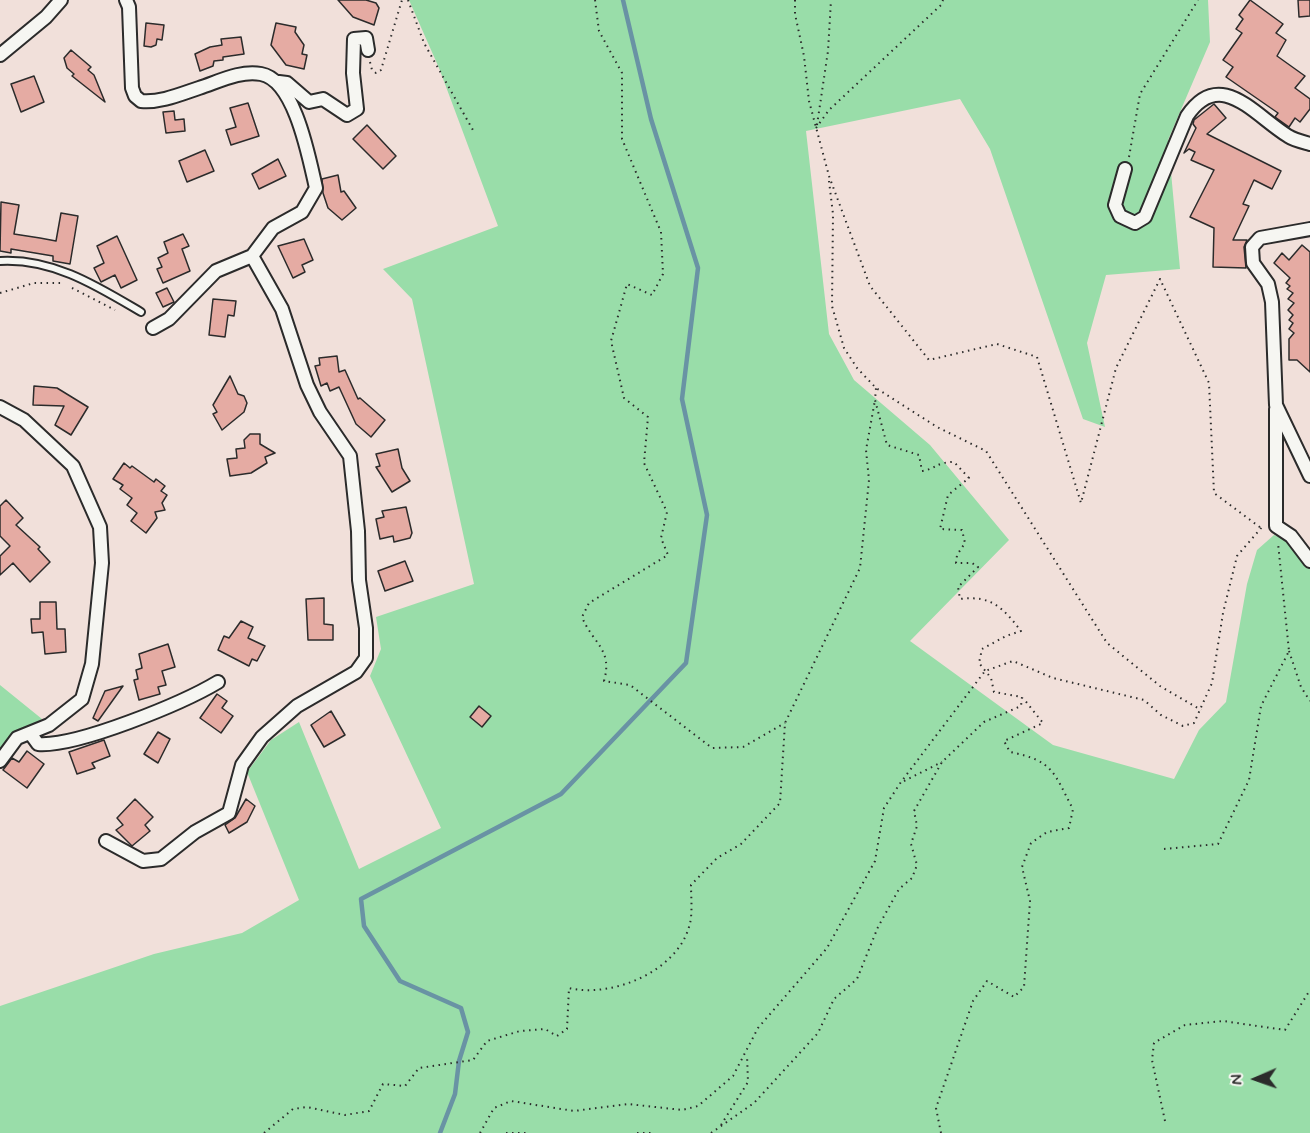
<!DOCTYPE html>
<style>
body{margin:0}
#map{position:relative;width:1310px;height:1133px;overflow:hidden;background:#f1e0da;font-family:Mynerve,sans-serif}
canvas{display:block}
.north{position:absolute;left:1226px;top:1049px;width:60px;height:60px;-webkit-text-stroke:4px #f6f6f2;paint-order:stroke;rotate:268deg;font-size:16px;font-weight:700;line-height:24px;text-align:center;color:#2b2b2b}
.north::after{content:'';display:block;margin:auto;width:21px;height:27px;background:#2b2b2b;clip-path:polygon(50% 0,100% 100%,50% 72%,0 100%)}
</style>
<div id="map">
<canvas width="1310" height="1133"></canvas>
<div class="north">N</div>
</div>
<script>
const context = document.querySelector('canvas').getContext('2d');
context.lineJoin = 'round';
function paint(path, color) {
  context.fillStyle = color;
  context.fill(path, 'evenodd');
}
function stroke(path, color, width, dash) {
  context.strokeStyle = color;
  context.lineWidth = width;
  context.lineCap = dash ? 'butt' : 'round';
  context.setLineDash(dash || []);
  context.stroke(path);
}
const green = new Path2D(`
 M 409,0 L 1208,0 L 1210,42 L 1168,140 L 1180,269 L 1106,275 L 1087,343 L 1105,427 L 1083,419 L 990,149 L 960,99 L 806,131 L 829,334 L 854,380 L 930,445 L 1009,540 L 910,641 L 1053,745 L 1174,779 L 1199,730 L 1226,702 L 1247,584 L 1257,550 L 1274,535 L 1292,543 L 1310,562 L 1310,1133 L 0,1133 L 0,1006 L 154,954 L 242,933 L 299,900 L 247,772 L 271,740 L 299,722 L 359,869 L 441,828 L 370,676 L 381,649 L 376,617 L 474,584 L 412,299 L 383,269 L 498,226 L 439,68 Z
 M 0,685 L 42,719 L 16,734 L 0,756 Z`);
const stream = new Path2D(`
 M 440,1133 L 455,1094 L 459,1061 L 468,1032 L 461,1008 L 400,981 L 364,926 L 361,899 L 561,794 L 686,663 L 707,515 L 682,399 L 698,268 L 651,119 L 623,0`);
const building = new Path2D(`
 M 338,0 L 366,0 L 376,3 L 379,8 L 374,25 L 353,17 Z
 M 1250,0 L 1283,24 L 1276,33 L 1286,40 L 1277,56 L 1305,76 L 1295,88 L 1310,99 L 1310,109 L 1300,122 L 1295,118 L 1289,127 L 1275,117 L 1278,113 L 1226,77 L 1233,67 L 1223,60 L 1242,33 L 1236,29 L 1243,19 L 1239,15 Z
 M 1298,0 L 1310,0 L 1310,16 L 1299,17 Z
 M 146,23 L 164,25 L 162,40 L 157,39 L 156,45 L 151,47 L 144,46 Z
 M 276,23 L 296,27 L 295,32 L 304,45 L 302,54 L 307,55 L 304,69 L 286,65 L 271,45 Z
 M 241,37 L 244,54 L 223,57 L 223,60 L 214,61 L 213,66 L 200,71 L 195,54 L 210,47 L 222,45 L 221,39 Z
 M 71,50 L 91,67 L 88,70 L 94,75 L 105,102 L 72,76 L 74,74 L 67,68 L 64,58 Z
 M 34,76 L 44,102 L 21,112 L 11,84 Z
 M 248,103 L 259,136 L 231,145 L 226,130 L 236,127 L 230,108 Z
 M 1214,104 L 1226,118 L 1207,134 L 1281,171 L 1272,189 L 1254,180 L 1243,204 L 1249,206 L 1233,240 L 1247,240 L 1244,247 L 1246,268 L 1213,267 L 1214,228 L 1190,217 L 1214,170 L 1191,160 L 1195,152 L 1189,149 L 1184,153 L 1196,128 L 1193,124 L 1194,120 Z
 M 174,111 L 175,120 L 184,119 L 185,131 L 166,133 L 163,112 Z
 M 367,125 L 396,156 L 383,169 L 353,139 Z
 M 205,150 L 214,171 L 187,182 L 179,161 Z
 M 278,159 L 286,176 L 259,189 L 252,174 Z
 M 338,175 L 341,192 L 344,191 L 356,208 L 342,220 L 328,208 L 323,193 L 322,179 Z
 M 1,202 L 19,205 L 14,234 L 40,238 L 56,241 L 61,213 L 78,216 L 70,264 L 53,261 L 53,256 L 11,249 L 11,253 L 0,251 Z
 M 183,234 L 189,246 L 182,249 L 190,271 L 163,283 L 157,269 L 162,267 L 158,258 L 168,253 L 164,242 Z
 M 117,236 L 137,280 L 121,288 L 115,275 L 101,282 L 94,268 L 104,263 L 97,246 Z
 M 304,239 L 313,260 L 302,265 L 305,272 L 293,278 L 278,246 Z
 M 1302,245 L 1310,252 L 1310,372 L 1297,360 L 1289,360 L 1289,339 L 1294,333 L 1289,329 L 1293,323 L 1289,320 L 1293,315 L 1288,310 L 1294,303 L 1288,299 L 1293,293 L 1287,289 L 1290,286 L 1286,283 L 1290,278 L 1274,263 L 1282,253 L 1289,260 Z
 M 167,288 L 174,302 L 163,307 L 156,293 Z
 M 213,299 L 236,301 L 234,316 L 228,315 L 225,337 L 209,335 Z
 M 337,356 L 339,372 L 345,370 L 358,399 L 360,398 L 385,420 L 371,437 L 356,424 L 339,387 L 330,391 L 327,383 L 321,386 L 315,366 L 320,365 L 319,358 Z
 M 230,376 L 238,394 L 244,396 L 247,403 L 244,412 L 222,430 L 213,414 L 217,412 L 213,405 Z
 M 34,386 L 57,388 L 88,407 L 71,435 L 55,425 L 64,406 L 33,405 Z
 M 250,434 L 260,434 L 260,444 L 275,453 L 265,457 L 267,463 L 251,473 L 230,476 L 227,459 L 237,458 L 236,449 L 245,448 L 244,440 Z
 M 398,449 L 402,468 L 410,481 L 392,492 L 376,467 L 380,466 L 376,454 Z
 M 124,463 L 130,468 L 132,466 L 154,482 L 156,479 L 165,486 L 161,491 L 167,495 L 162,503 L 165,510 L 155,512 L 157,518 L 146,533 L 131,521 L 137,513 L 127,505 L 132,498 L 120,489 L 123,485 L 113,479 Z
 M 6,500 L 23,518 L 16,525 L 40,547 L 38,549 L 50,562 L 30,582 L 13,563 L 0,575 L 0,556 L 10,546 L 0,536 L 0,506 Z
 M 406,507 L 412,533 L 410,538 L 394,542 L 393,536 L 380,539 L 376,519 L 384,517 L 382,511 Z
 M 405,561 L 413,581 L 385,591 L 378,571 Z
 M 324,598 L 324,624 L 333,625 L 333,640 L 308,640 L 306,599 Z
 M 40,602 L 56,602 L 57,629 L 65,629 L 66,652 L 45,654 L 43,632 L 32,633 L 31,619 L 40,619 Z
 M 241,621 L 253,627 L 248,638 L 265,646 L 257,661 L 252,659 L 249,666 L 218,650 L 224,636 L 229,638 Z
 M 168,644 L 175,667 L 162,671 L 166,685 L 158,687 L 160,694 L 139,700 L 134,680 L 138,679 L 136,670 L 142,668 L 139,654 Z
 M 123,686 L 98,721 L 93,718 L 105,691 Z
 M 217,694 L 227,701 L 222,708 L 233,716 L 221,733 L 200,718 Z
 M 479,706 L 491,716 L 482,727 L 470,717 Z
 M 331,711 L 345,735 L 324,747 L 311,725 Z
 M 158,732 L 170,739 L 158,763 L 144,754 Z
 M 104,740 L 110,756 L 92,763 L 95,768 L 77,774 L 69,752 Z
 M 27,751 L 44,764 L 27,788 L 3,770 L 12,758 L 19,762 Z
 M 135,799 L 153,817 L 145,825 L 150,831 L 132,846 L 116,830 L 123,825 L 117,818 Z
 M 246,799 L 255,806 L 247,822 L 229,833 L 225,825 L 235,818 Z`);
const path = new Path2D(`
 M 408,0 L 424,43 L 474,132
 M 595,0 L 599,31 L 622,73 L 622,139 L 661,232 L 663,274 L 652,295 L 627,284 L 611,341 L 624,398 L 648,417 L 644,463 L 667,512 L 661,538 L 668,555 L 589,603 L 582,617 C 593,644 613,649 604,681 L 630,685 L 712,748 L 743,747 L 785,723
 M 795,0 L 795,14 L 804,56 L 809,101 L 829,176
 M 370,62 L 372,70 L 376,73 L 381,70 L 402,0
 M 817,125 L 828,51 L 831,0
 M 816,128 L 829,110 L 941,5 L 943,0
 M 1129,157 L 1140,94 L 1198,0
 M 829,176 L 870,286 L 929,360 L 997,344 L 1037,357 L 1081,503 L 1116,368 L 1160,279 L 1209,383 L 1214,493 L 1261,528
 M 829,181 L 833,214 L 832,306 L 844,348 L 857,368 L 876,388 L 937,427 L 986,451 L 1107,643 L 1160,686 L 1201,710
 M 72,288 L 115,310
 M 0,293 L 34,283 L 62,283
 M 1289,651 L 1301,687 L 1310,701
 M 904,781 L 942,762
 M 1164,849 L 1218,844 L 1249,780 L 1261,706 L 1289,651 L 1278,543
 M 1165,1121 L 1152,1060 L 1154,1043 L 1185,1025 L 1223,1021 L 1285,1030 L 1310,990
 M 721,1125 L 748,1082 L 747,1055
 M 264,1133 L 293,1109 L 307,1107 L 345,1115 L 369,1111 L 383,1084 L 405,1086 L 419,1068 L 473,1060 L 487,1041 L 520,1031 L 545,1029 L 557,1036 L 567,1029 L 569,988 C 612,998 676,972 689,927 C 693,915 691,898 691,885 L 717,858 L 741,844 L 780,803 L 785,723 L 860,568 L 869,480 L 866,450 L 875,400
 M 480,1133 L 494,1108 L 511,1101 L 574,1111 L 628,1104 L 682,1110 L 698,1106 L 733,1076 L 758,1028 L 827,948 L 875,861 L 884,808 L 901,782 L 985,671 L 1013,661 L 1053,678 L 1144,700 L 1161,715 L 1183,726 L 1194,723 L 1212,683 L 1223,613 L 1237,556 L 1262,527
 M 506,1133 L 526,1133
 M 637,1133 L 651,1133
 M 711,1133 L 754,1103 L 818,1033 L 834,999 L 857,979 L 878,927 L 899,889 L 912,878 L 917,865 L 911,844 L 917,826 L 914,811 L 942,762 L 984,722 L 1021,706 L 1022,697 L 994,692 L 991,678 L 979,663 L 982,649 L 1006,636 L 1021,631 C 1003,608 992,595 960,599 L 958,587 L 978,567 L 972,563 L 956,563 L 957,555 L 965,543 L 962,530 L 940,529 L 948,495 L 969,478 L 954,462 C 936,462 936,469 922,471 L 919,455 L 887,445 L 875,400 L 876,388
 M 941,1133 L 936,1108 L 973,1001 L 987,981 L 1014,997 L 1024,987 L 1030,901 L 1022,867 L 1031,843 L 1047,832 L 1069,828 L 1073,809 C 1053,772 1054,761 1010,752 L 1004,741 L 1043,723 L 1023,698`);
const service = new Path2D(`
 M 0,261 C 53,258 97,286 141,312`);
const minor = new Path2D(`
 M 126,0 L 129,7 L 132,88 L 135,96 L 141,101 C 160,103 181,94 199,88 C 218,82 240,70 261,74 C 295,80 309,158 316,188 L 302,212 L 273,228 L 252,256
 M 0,55 L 46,17 L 61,0
 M 279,82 L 287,83 L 309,102 L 323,99 L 347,115 L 357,109 L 353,73 L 354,39 L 366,38 L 368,50
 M 1125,169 L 1115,205 L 1120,216 L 1135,223 L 1145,217 L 1187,116 C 1220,67 1254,115 1288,136 C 1294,140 1303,142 1310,144
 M 1310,229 L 1260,238 L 1252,247 L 1253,263 L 1268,284 L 1272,302 L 1276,405 L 1310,476
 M 153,328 L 169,319 L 216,271 L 252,256
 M 0,407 L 24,420 L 73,466 L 100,527 L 102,563 L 92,664 L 82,699 L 49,725 L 17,738 L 0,761
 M 1276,409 L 1276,526 L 1291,536 L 1310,561
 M 30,733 L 38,744 C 77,747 183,703 218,682
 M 106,841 L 143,861 L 161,859 L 195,832 L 229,813 L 242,765 L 262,737 L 297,706 L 356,672 L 366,658 L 366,628 L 359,580 L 358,531 L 350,456 L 320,412 L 307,385 L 282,309 L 252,256`);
paint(green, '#99dda9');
stroke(stream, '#6993a4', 4.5);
paint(building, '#e5aba3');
stroke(building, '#2b2b2b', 1.5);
stroke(service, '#2b2b2b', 10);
stroke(minor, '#2b2b2b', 16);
stroke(path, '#2b2b2b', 2, [1.5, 4.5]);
stroke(service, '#f6f6f2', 6);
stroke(minor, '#f6f6f2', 12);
</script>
